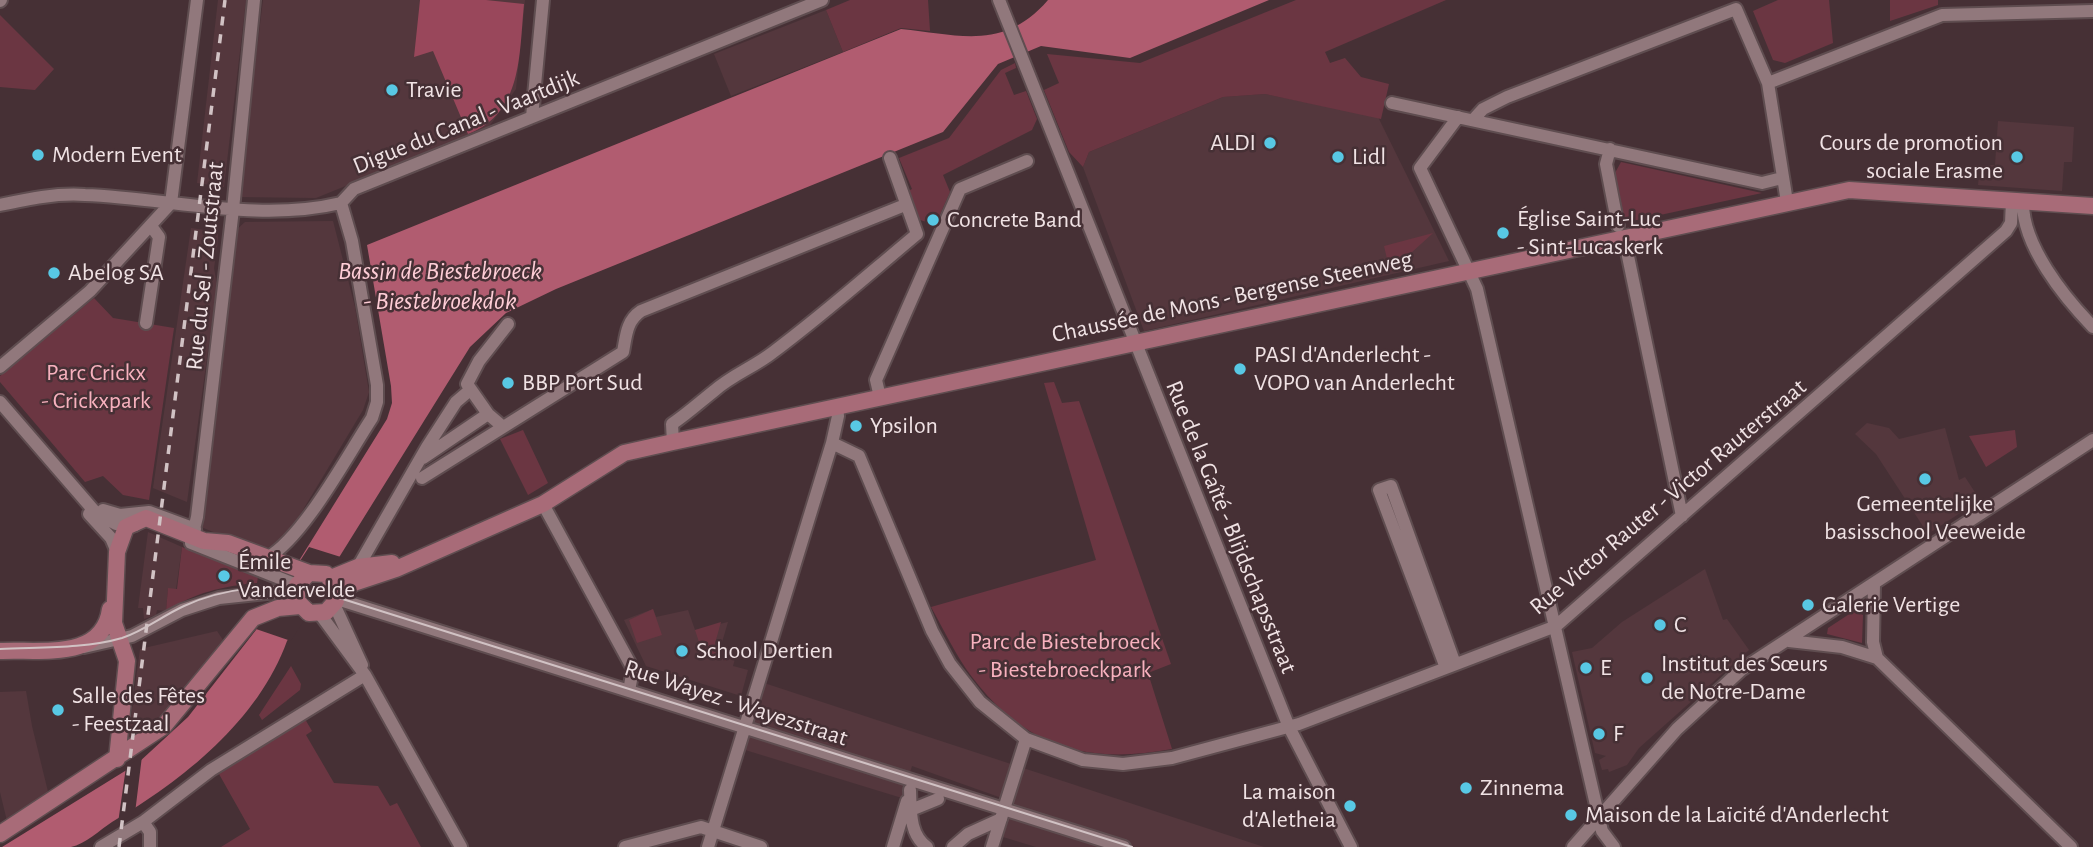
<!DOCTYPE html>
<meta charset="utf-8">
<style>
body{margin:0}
canvas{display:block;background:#463035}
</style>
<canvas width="2093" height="847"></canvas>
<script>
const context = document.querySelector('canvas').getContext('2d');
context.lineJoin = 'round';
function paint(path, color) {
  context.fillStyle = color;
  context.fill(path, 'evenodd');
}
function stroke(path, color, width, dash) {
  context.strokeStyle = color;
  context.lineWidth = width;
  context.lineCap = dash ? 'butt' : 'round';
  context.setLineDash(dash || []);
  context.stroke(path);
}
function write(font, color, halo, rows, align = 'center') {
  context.font = font + ' "Alegreya Sans",sans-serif';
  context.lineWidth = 5;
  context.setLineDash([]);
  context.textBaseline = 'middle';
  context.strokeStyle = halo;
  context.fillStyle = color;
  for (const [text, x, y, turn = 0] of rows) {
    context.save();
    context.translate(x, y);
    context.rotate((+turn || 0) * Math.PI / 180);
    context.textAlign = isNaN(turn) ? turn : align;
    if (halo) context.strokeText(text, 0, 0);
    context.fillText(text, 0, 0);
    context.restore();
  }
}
const built = new Path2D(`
 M 218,0 L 246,0 L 224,187 L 197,183 Z
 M 263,0 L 525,0 L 516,89 L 488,128 L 316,198 L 239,197 Z
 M 826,10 L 843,52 L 731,96 L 714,54 Z
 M 1265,94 L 1378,117 L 1449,261 L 1144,331 L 1083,167 L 1089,152 L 1223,97 Z
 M 1998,121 L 2074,127 L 2072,162 L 2064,162 L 2062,191 L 1978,185 L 1980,165 L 1995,165 Z
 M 333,221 L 355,307 L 369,392 L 363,410 L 283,543 L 258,550 L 201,527 L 234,232 L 245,222 Z
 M 191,228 L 218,232 L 218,241 L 214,268 L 217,286 L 187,502 L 153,488 Z
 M 1867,423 L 1889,428 L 1899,439 L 1945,428 L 1959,480 L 1965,477 L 1980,500 L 1928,534 L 1876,454 L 1855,434 Z
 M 148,532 L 182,547 L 176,589 L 168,589 L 166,611 L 157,610 L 156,615 L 144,619 L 143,608 L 138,608 Z
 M 1705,569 L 1723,620 L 1727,619 L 1749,650 L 1639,748 L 1627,765 L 1609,772 L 1608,769 L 1602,770 L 1599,760 L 1606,756 L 1595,753 L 1572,652 L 1592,648 L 1622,622 Z
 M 653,609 L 656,617 L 688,610 L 695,630 L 728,622 L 720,649 L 736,655 L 733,666 L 748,670 L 741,696 L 646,666 L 624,620 Z
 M 217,631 L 223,640 L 165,713 L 128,739 L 140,649 Z
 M 761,682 L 1264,847 L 1036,847 L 1003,837 L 1013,802 L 912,766 L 902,798 L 742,749 Z
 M 26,691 L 32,726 L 49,796 L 7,821 L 0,792 L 0,692 Z`);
const green = new Path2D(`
 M 850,0 L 928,0 L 930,31 L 901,28 L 843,52 L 826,10 Z
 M 1296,0 L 1446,0 L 1325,52 L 1330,63 L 1345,58 L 1361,77 L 1389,84 L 1381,119 L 1265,94 L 1223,97 L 1089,152 L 1083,167 L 1069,152 L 1044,90 L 1059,83 L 1047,54 L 1140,63 Z
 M 1778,0 L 1829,0 L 1833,43 L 1785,63 L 1773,60 L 1753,11 Z
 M 1890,0 L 1938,0 L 1938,5 L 1890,21 Z
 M 0,15 L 54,69 L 35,90 L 0,87 Z
 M 1015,63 L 1016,68 L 1005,73 L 1014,95 L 1026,91 L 1037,119 L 1032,130 L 943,175 L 950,192 L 938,219 L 930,223 L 920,220 L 906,192 L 912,189 L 899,158 L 949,138 L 1001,70 Z
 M 1621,162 L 1762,193 L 1623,223 L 1615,173 Z
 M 1433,233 L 1432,234 L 1390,272 L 1384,246 Z
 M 94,298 L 113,318 L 174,328 L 149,500 L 123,495 L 103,476 L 85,482 L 0,382 L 0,376 Z
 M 1054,382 L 1062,403 L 1079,401 L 1171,664 L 1148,673 L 1172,749 C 1087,765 1025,747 972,677 C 956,656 944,630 931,607 L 1096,560 L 1044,383 Z
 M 523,430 L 548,483 L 528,495 L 500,439 Z
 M 2015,430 L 2017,447 L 1986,467 L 1969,436 Z
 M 182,547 L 258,577 L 257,583 C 223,586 194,593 166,611 L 168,588 L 177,589 Z
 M 653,609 L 662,635 L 637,643 L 629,620 Z
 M 1854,611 L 1863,615 L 1862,643 L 1827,634 L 1828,628 Z
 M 721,622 L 714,647 L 729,653 L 726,661 L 702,651 L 695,630 Z
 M 291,666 L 301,684 L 300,690 L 262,720 L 259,715 Z
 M 305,719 L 312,731 L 306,735 L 334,783 L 378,786 L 390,806 L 397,803 L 421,847 L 221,847 L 250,829 L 219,774 Z`);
const forest = new Path2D(`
 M 420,0 L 486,0 L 524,4 C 519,54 523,113 468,134 L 433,51 L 414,57 Z`);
const water = new Path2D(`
 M 1048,0 L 1269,0 L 1130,58 L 1041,46 L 998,64 L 943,132 L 556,289 L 506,313 L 470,347 L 287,641 C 258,721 183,780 112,822 C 100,830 85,844 71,847 C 51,847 23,847 2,847 L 138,763 L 188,717 L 256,630 L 387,419 L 392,403 L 391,386 L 367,245 L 901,29 C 960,35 1004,51 1048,0 Z`);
const pier = new Path2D(`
 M 309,547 L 344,558 L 291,641 L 256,629 Z
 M 142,756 L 135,813 L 118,823 L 126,767 Z`);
const minor = new Path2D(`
 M 999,0 L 1289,727 L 1351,847
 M 0,1 L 1,0
 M 1768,83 L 1942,15 L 2093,11
 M 1392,103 L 1762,183 L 1782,178
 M 532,117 L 543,0
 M 1458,117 L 1420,168 L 1477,289 L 1602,831 L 1614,847
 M 1473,120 L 1483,109 L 1507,97 L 1736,9 L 1768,83 L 1787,202
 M 1610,149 L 1606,164 L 1618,226
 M 890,158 L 917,234
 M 2023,202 C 2022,245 2064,297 2093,327
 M 0,205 C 28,199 56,193 85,195 C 170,198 257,223 341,203
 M 1624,237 L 1682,516
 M 146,323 L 159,237 L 151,226
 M 0,367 L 90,291 L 171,203 L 197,0
 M 880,397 L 876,380 L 960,189 L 1027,161
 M 0,402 L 96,513 L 116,524 L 135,525
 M 502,426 L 488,414 L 467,384 L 479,361 L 508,324
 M 673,442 L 672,424 C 687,414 700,402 714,391 C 732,375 754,367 772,353 C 822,316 869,274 917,234
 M 832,443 L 859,456 L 932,631 L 950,664 L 980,702 L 1026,739 L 1083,760 L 1123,764 L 1172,758 L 1299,724 L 1556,626 L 2006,231 L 2011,223 L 2012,201
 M 423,458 L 488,414
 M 422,478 L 623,352 C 626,337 626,321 641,311 L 905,205
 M 543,504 L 633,669 L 629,691
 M 103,510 L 120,515 L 149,512 L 195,529
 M 89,514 L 111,538 L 117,552
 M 188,535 L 194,529 L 197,517 L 233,209 L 254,0
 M 191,543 L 297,585
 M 267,558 C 304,537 347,456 372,418 L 377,402 L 377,385 L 352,241 L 341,203 L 354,189 L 822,0
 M 358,567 L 427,447 L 456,402 L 470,390
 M 1874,584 L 1873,642 L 1877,658
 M 337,599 L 1124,847
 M 334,604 L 362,665
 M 320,614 L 365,675 L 461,847
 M 1789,641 L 1842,647 L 1877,658 L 2071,847
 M 84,647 L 132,636 L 182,610 L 219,598 L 295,590
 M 1446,668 L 1379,490 L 1391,486 L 1455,664
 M 910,790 C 911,811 909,834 927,847
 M 911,810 L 938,799
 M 143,822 L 150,832 L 150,847
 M 101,847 L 143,822 L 211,770 L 365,675
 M 625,847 L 701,827 L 761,847
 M 708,847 L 832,443 L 838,416 L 837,406
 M 893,847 L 907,801
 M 953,847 L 968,834 L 1001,819
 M 992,847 L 1026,739
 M 1573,847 L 1677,729 L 1741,670 L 2093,440`);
const major = new Path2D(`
 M 331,578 L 358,567 L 392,563
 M 337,593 L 354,583 L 396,569 L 543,504 L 624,453 L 673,442 L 1849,190 L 2093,206
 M 0,651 C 41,649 103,661 110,609
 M 117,759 L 127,661 L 114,623 L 117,552 L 126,527 L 146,518 L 204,541 L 228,543 L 309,573 L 326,574 L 337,588 L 336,601 L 326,612 L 309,613 L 297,601 L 297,585 L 309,573
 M 0,834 L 164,726 L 253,618 L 278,608 L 300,606`);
const tram = new Path2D(`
 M 0,649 C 40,647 84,649 122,638 C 144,631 162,616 184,606 C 223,588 271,583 314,590 L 1132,847`);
const rail = new Path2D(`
 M 119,847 L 225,0`);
const markers = [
 [392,90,7,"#58c8e4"],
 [1270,143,7,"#58c8e4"],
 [38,155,7,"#58c8e4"],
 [1338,157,7,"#58c8e4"],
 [2017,157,7,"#58c8e4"],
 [933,220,7,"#58c8e4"],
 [1503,233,7,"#58c8e4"],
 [54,273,7,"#58c8e4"],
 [1240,369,7,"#58c8e4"],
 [508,383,7,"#58c8e4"],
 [856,426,7,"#58c8e4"],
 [1925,479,7,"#58c8e4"],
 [224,576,7,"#58c8e4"],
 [1808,605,7,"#58c8e4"],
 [1660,625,7,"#58c8e4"],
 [682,651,7,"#58c8e4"],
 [1586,668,7,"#58c8e4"],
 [1647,678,7,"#58c8e4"],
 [58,710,7,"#58c8e4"],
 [1599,734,7,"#58c8e4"],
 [1466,788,7,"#58c8e4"],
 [1350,806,7,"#58c8e4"],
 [1571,815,7,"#58c8e4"]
];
const poiNames = [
 ["Travie",406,90],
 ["ALDI",1256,143,"right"],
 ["Cours de promotion",2003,143,"right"],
 ["sociale Erasme",2003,171,"right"],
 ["Modern Event",52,155],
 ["Lidl",1352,157],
 ["Église Saint-Luc",1517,219],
 ["- Sint-Lucaskerk",1517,247],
 ["Concrete Band",947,220],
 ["Abelog SA",68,273],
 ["PASI d'Anderlecht -",1254,355],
 ["VOPO van Anderlecht",1254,383],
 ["BBP Port Sud",522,383],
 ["Ypsilon",870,426],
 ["Gemeentelijke",1925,504,"center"],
 ["basisschool Veeweide",1925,532,"center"],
 ["Émile",238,562],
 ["Vandervelde",238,590],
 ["Galerie Vertige",1822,605],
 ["C",1674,625],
 ["School Dertien",696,651],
 ["Institut des Sœurs",1661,664],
 ["de Notre-Dame",1661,692],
 ["E",1600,668],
 ["Salle des Fêtes",72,696],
 ["- Feestzaal",72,724],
 ["F",1613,734],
 ["Zinnema",1480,788],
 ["La maison",1336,792,"right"],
 ["d'Aletheia",1336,820,"right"],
 ["Maison de la Laïcité d'Anderlecht",1585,815]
];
const streetNames = [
 ["Digue du Canal - Vaartdijk",466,122,-22],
 ["Rue du Sel - Zoutstraat",205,266,-84],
 ["Chaussée de Mons - Bergense Steenweg",1232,297,-12],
 ["Rue Victor Rauter - Victor Rauterstraat",1668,497,-40],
 ["Rue de la Gaîté - Blijdschapsstraat",1231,527,68],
 ["Rue Wayez - Wayezstraat",736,703,18]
];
const parkNames = [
 ["Parc Crickx",96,373],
 ["- Crickxpark",96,401],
 ["Parc de Biestebroeck",1065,642],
 ["- Biestebroeckpark",1065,670]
];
const waterNames = [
 ["Bassin de Biestebroeck",440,271],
 ["- Biestebroekdok",440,301]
];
paint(built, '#54373d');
paint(green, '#6b3642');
paint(forest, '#99475b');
paint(water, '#b15c70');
paint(pier, '#463035');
stroke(minor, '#5f4d50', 16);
stroke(major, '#5f4d50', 19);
stroke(minor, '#91787c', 12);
stroke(major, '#a86b78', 16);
stroke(tram, '#d1c2c4', 2);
stroke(rail, '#d1c2c4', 3.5, [9, 9]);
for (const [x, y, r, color] of markers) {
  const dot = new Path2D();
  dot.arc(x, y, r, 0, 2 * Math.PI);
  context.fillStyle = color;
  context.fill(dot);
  stroke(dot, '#463035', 2.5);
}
write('24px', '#f0e2e4', '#463035', poiNames, 'left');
write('24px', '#f0e2e4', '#463035', streetNames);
write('24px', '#f8b1be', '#463035', parkNames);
write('italic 26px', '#fecdd6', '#463035', waterNames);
</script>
